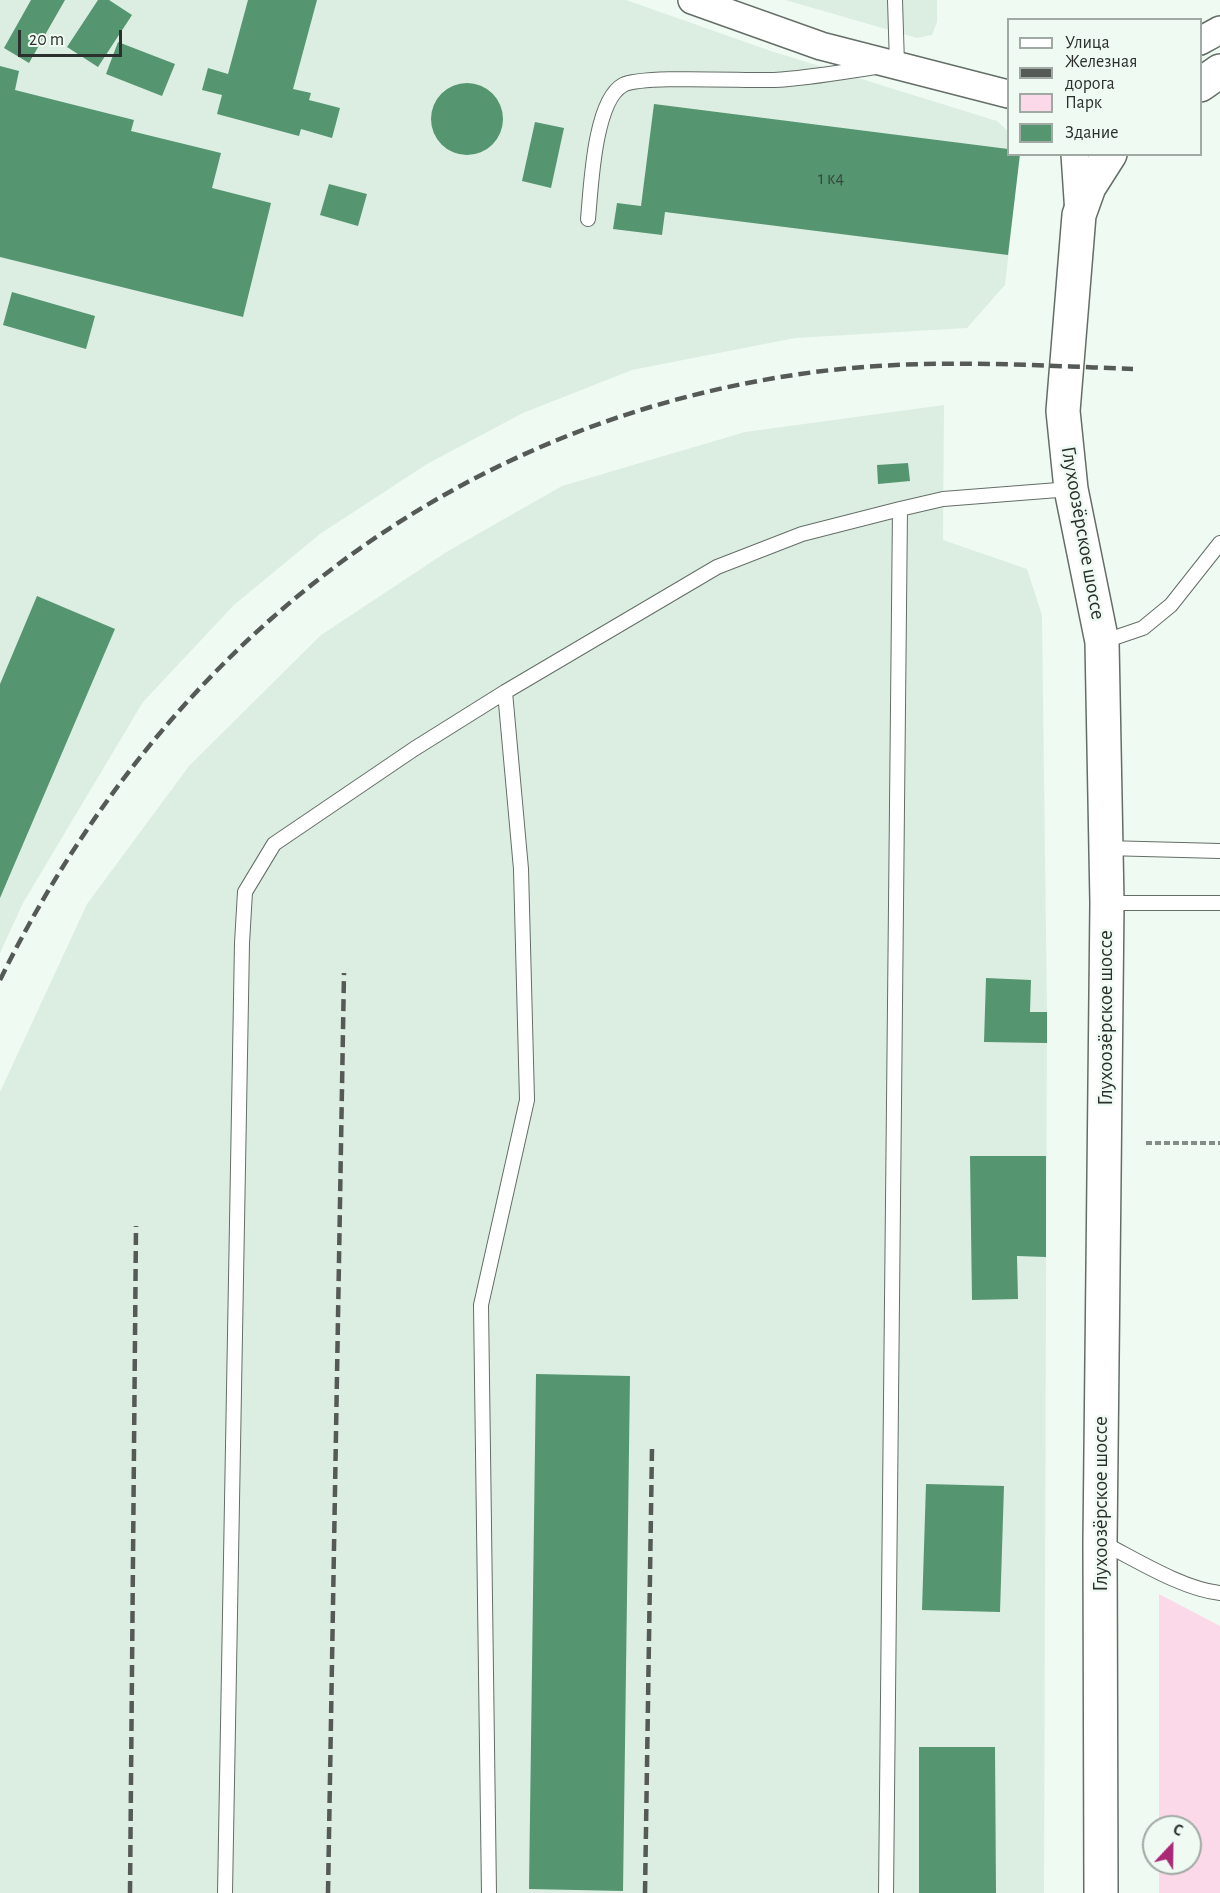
<!DOCTYPE html>
<meta charset="utf-8">
<style>
body{margin:0}
#map{position:relative;width:1220px;height:1893px;overflow:hidden;background:#effaf3;font-family:"Alegreya Sans",sans-serif}
canvas{display:block}
.legend{position:absolute;left:1007px;top:18px;width:195px;height:138px;box-sizing:border-box;background:#effaf3;border:2px solid #a1a9a4;margin:0;padding:8px 10px;list-style:none;font-size:18px;color:#2b2f2d}
.legend li{display:flex;align-items:center;gap:12px;height:30px}
.legend b{width:30px;border:2px solid #a1a9a4}
.north{position:absolute;left:1142px;top:1815px;width:60px;height:60px;box-sizing:border-box;background:#effaf3;border:2px solid #a1a9a4;border-radius:50%;rotate:22deg;font-size:16px;font-weight:700;line-height:24px;text-align:center;color:#2b2f2d}
.north::after{content:'';display:block;margin:auto;width:21px;height:27px;background:#aa2976;clip-path:polygon(50% 0,100% 100%,50% 72%,0 100%)}
.scale{position:absolute;left:18px;top:30px;width:104px;height:27px;box-sizing:border-box;border:3px solid #2b2f2d;border-top:0;padding-left:8px;font-size:18px;line-height:21px;white-space:nowrap;color:#2b2f2d;-webkit-text-stroke:4px #effaf3;paint-order:stroke}
</style>
<div id="map">
<canvas width="1220" height="1893"></canvas>
<ul class="legend">
<li><b style="height:8px;background:#fff"></b>Улица</li>
<li><b style="height:8px;background:#555a57"></b>Железная дорога</li>
<li><b style="height:16px;background:#fcd9e9"></b>Парк</li>
<li><b style="height:16px;background:#559570"></b>Здание</li>
</ul>
<div class="north">С</div>
<div class="scale">20 m</div>
</div>
<script>
const context = document.querySelector('canvas').getContext('2d');
context.lineJoin = 'round';
function paint(path, color) {
  context.fillStyle = color;
  context.fill(path, 'evenodd');
}
function stroke(path, color, width, dash) {
  context.strokeStyle = color;
  context.lineWidth = width;
  context.lineCap = dash ? 'butt' : 'round';
  context.setLineDash(dash || []);
  context.stroke(path);
}
function write(font, color, halo, rows, align = 'center') {
  context.font = font + ' "Alegreya Sans",sans-serif';
  context.lineWidth = 5;
  context.setLineDash([]);
  context.textBaseline = 'middle';
  context.strokeStyle = halo;
  context.fillStyle = color;
  for (const [text, x, y, turn = 0] of rows) {
    context.save();
    context.translate(x, y);
    context.rotate((+turn || 0) * Math.PI / 180);
    context.textAlign = isNaN(turn) ? turn : align;
    if (halo) context.strokeText(text, 0, 0);
    context.fillText(text, 0, 0);
    context.restore();
  }
}
const built = new Path2D(`
 M 0,0 L 626,0 L 771,51 L 997,121 L 1008,131 L 1008,154 L 1020,155 L 1005,285 L 967,328 L 795,338 L 632,370 L 523,413 L 427,464 L 320,534 L 234,605 L 143,702 L 23,903 L 0,953 Z
 M 785,0 L 937,0 L 937,22 L 932,35 L 917,38 Z
 M 944,405 L 943,540 L 1027,569 L 1042,615 L 1047,1012 L 1044,1893 L 0,1893 L 0,1092 L 87,904 L 189,766 L 321,635 L 448,551 L 562,486 L 745,432 Z`);
const green = new Path2D(`
 M 1159,1594 L 1220,1626 L 1220,1893 L 1159,1893 L 1159,1863 L 1190,1863 L 1190,1827 L 1159,1827 Z`);
const building = new Path2D(`
 M 31,0 L 65,0 L 29,63 L 4,48 Z
 M 98,0 L 109,0 L 132,15 L 98,67 L 67,47 Z
 M 248,0 L 317,0 L 293,89 L 311,93 L 309,100 L 340,108 L 332,138 L 301,129 L 299,136 L 217,114 L 222,95 L 202,90 L 208,68 L 228,74 Z
 M 118,42 L 175,64 L 162,96 L 106,74 Z
 M 0,66 L 19,71 L 15,90 L 134,120 L 131,131 L 221,153 L 212,188 L 271,203 L 243,317 L 0,257 Z
 M431 119a36 36 0 1 1 72 0a36 36 0 1 1-72 0Z
 M 654,104 L 1008,149 L 1008,154 L 1020,154 L 1008,255 L 665,212 L 662,235 L 613,229 L 617,203 L 641,206 Z
 M 535,122 L 564,128 L 551,188 L 522,181 Z
 M 329,184 L 367,194 L 358,226 L 320,215 Z
 M 12,292 L 95,316 L 86,349 L 3,325 Z
 M 908,463 L 910,481 L 878,484 L 877,465 Z
 M 37,596 L 115,629 L 0,898 L 0,684 Z
 M 986,978 L 1031,980 L 1030,1012 L 1047,1012 L 1047,1043 L 984,1042 Z
 M 970,1156 L 1046,1156 L 1046,1257 L 1017,1256 L 1018,1299 L 972,1300 Z
 M 536,1374 L 630,1376 L 623,1891 L 529,1889 Z
 M 926,1484 L 1004,1486 L 1000,1612 L 922,1610 Z
 M 919,1747 L 995,1747 L 996,1893 L 919,1893 Z`);
const path = new Path2D(`
 M 1146,1143 L 1220,1143`);
const lane = new Path2D(`
 M 588,219 C 591,188 594,101 623,85 C 642,75 746,81 774,80 C 815,78 857,69 897,64 L 895,0
 M 1102,642 L 1143,628 L 1171,605 L 1220,543
 M 1105,848 L 1220,851
 M 1107,903 L 1220,903
 M 1101,1542 C 1135,1559 1182,1589 1220,1593
 M 225,1893 L 242,943 L 245,892 L 274,844 L 414,749 L 505,692 L 717,567 L 802,534 L 900,509
 M 489,1893 L 481,1305 L 527,1100 L 521,869 L 505,692
 M 886,1893 L 900,509 L 943,499 L 1071,489`);
const street = new Path2D(`
 M 692,0 L 821,46 L 1008,94
 M 1200,41 L 1220,30
 M 1075,154 L 1079,214`);
const secondary = new Path2D(`
 M 1200,85 L 1220,71
 M 1101,1893 L 1100,1542 L 1107,903 L 1102,642 L 1071,489 L 1063,411 L 1079,215 L 1089,187 L 1110,154`);
const rail = new Path2D(`
 M 0,980 C 162,650 447,420 815,372 C 921,358 1027,365 1133,369
 M 130,1893 L 136,1226
 M 328,1893 L 344,973
 M 645,1893 L 652,1448`);
const numberNames = [
 ["1 к4",831,179]
];
const streetNames = [
 ["Глухоозёрское шоссе",1083,533,80],
 ["Глухоозёрское шоссе",1106,1018,-90],
 ["Глухоозёрское шоссе",1101,1504,-90]
];
paint(built, '#dceee2');
paint(green, '#fcd9e9');
paint(building, '#559570');
stroke(lane, '#646e67', 16);
stroke(street, '#646e67', 30);
stroke(secondary, '#646e67', 36);
stroke(path, '#868d89', 4, [6, 3]);
stroke(lane, '#fff', 14);
stroke(street, '#fff', 27);
stroke(secondary, '#fff', 33);
stroke(rail, '#555a57', 4.5, [12, 6]);
write('18px', '#36483e', null, numberNames);
write('21px', '#2b2f2d', '#effaf3', streetNames);
</script>
